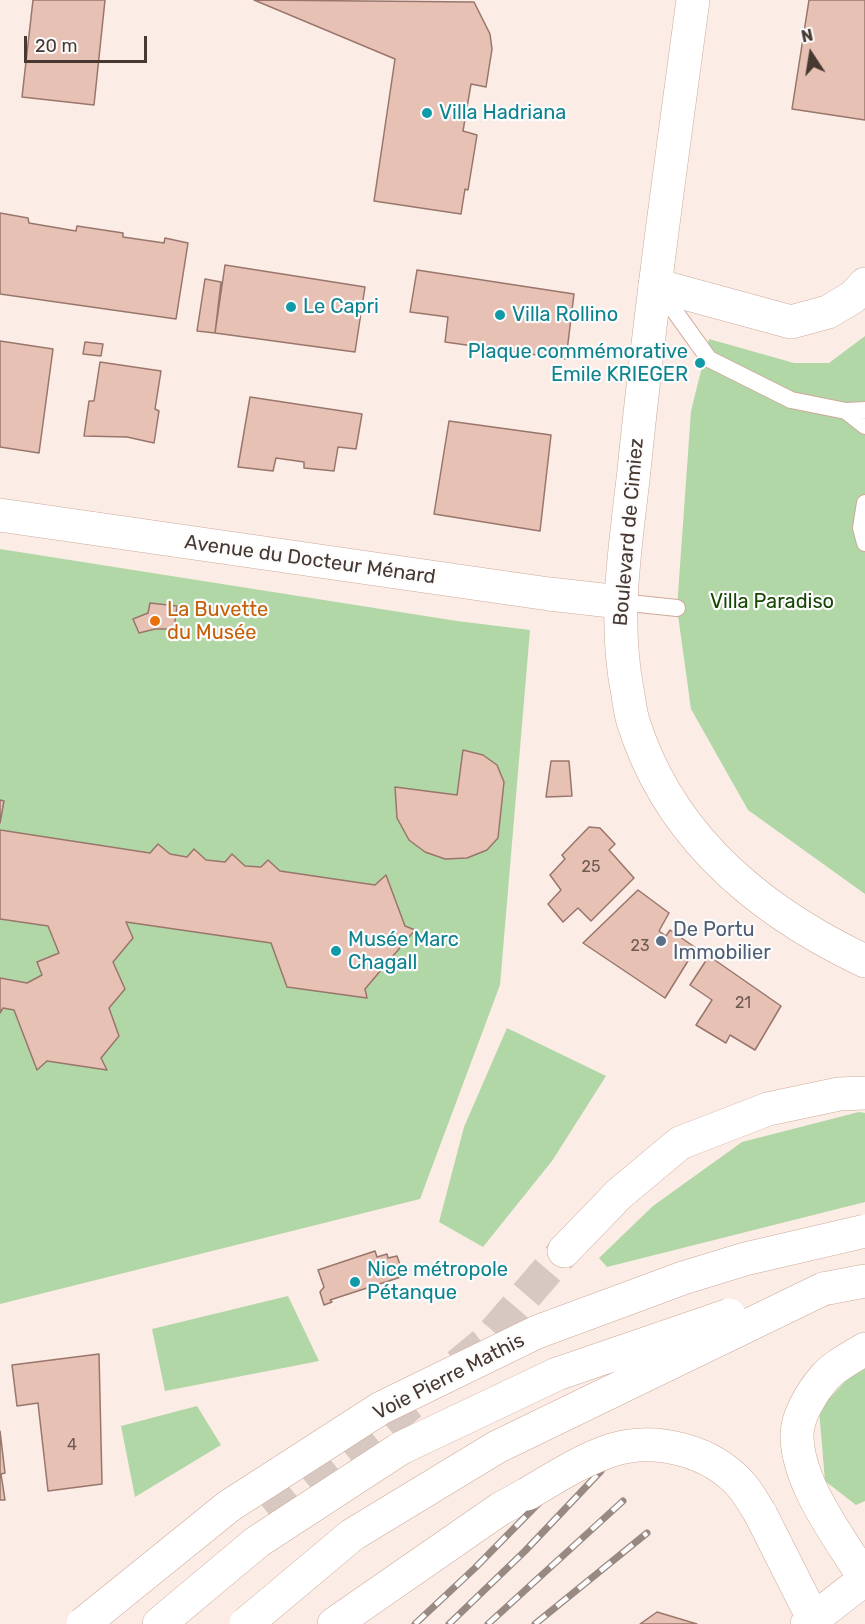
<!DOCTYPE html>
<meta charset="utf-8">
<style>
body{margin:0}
#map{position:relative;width:865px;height:1624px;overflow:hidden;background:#fbece5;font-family:Rubik,sans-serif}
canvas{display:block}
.north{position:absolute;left:781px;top:24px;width:60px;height:60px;-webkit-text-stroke:4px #fcfcfc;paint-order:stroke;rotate:348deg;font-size:16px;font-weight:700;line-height:24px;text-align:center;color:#473831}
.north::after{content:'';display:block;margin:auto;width:21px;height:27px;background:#473831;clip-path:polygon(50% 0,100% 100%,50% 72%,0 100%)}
.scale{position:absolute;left:24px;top:36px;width:123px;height:27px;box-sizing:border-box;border:3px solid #473831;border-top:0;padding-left:8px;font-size:18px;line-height:21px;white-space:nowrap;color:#473831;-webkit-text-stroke:4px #fcfcfc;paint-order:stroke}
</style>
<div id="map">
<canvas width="865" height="1624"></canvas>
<div class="north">N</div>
<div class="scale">20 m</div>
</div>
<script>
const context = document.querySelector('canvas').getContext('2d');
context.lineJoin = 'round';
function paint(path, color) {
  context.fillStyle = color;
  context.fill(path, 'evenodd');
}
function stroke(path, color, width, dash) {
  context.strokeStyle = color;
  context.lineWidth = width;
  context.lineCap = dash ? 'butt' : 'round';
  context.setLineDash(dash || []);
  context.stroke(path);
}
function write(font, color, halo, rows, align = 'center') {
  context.font = font + ' Rubik,sans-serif';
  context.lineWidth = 4.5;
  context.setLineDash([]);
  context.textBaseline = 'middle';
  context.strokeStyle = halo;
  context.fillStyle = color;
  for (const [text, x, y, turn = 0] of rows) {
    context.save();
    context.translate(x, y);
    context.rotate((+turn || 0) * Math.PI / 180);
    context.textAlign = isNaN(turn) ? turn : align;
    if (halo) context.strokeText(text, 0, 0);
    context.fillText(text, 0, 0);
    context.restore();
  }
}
const green = new Path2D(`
 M 865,336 L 865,894 L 748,810 L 691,709 L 677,608 L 691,411 L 709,339 L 794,363 L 829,363 Z
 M 0,549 L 457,621 L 530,630 L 500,985 L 420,1199 L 0,1304 Z
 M 507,1028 L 606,1076 L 552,1161 L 483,1247 L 439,1222 L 464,1127 Z
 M 859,1112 L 865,1113 L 865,1202 L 607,1267 L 599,1258 L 653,1206 L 742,1142 Z
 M 288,1296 L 319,1361 L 165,1391 L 152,1329 Z
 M 865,1363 L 865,1501 L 856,1505 L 825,1481 L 819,1410 L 860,1365 Z
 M 197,1406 L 221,1445 L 135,1497 L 121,1426 Z`);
const building = new Path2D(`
 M 33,0 L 105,0 L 94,105 L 22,97 Z
 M 254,0 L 474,2 L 490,34 L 492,49 L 486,87 L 471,84 L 463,131 L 477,135 L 468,190 L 465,189 L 461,214 L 374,201 L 395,59 Z
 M 809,0 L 865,0 L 865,120 L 792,109 Z
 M 0,213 L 28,218 L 29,223 L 76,231 L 77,226 L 123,233 L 123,237 L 164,243 L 165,238 L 188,243 L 176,319 L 0,294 Z
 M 225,265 L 365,287 L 355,352 L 215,333 Z
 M 417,270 L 574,294 L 566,359 L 445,342 L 448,317 L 410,312 Z
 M 205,279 L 221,282 L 215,333 L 197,331 Z
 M 0,341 L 53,349 L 39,453 L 0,447 Z
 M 85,342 L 103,344 L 101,356 L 83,354 Z
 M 100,362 L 161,371 L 155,409 L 159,411 L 154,443 L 127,437 L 84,436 L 89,401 L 94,401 Z
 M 250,397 L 362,414 L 356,449 L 338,447 L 334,471 L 304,468 L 304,462 L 276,458 L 273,471 L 238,467 Z
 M 449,421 L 551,435 L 540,531 L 434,514 Z
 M 150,603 L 177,606 L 174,629 L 155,629 L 139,633 L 133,619 L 148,613 Z
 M 463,750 L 483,755 L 497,765 L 504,782 L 498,838 L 487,850 L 467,858 L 445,859 L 425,852 L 409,840 L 397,818 L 395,787 L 457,795 Z
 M 551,761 L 569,761 L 572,796 L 546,797 Z
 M 0,800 L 4,801 L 0,823 Z
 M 589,827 L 600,828 L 615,844 L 609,850 L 634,878 L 591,921 L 578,908 L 563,922 L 548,904 L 561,890 L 550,875 L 565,859 L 562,855 Z
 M 0,830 L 150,853 L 158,844 L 170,854 L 187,857 L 194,849 L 206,860 L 225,862 L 232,854 L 245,866 L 261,867 L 268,860 L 280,871 L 375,885 L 386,875 L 405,926 L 415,930 L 365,989 L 367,998 L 287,987 L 271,943 L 126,922 L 133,938 L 113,962 L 125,989 L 109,1008 L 119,1036 L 101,1058 L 107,1070 L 47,1061 L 37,1070 L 14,1010 L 3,1008 L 0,1013 L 0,978 L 27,983 L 42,975 L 37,962 L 59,953 L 48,926 L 0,919 Z
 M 638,890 L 669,913 L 659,931 L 666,936 L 670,930 L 696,948 L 665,998 L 583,943 Z
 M 709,956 L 781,1006 L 755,1050 L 730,1035 L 726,1043 L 696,1025 L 712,1000 L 690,985 Z
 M 375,1251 L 377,1257 L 387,1254 L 388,1258 L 397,1256 L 404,1276 L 330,1300 L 332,1302 L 324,1305 L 320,1292 L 324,1287 L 318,1270 Z
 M 99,1354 L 102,1484 L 48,1491 L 38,1403 L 17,1406 L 12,1365 Z
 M 0,1431 L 5,1473 L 1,1474 L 5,1500 L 0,1500 Z
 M 657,1612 L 697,1624 L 640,1624 Z`);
const trunkTunnel = new Path2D(`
 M 458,1365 L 486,1342 L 564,1251
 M 272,1518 L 420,1396`);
const service = new Path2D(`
 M 658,288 L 709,359 L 791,400 L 846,411 L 865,410
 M 846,411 L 865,426
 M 865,503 L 861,528 L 865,543
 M 620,602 L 677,608`);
const minor = new Path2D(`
 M 655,285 L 791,322 L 828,312 L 853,297 L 865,284
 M 0,515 L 549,594 L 620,602`);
const secondary = new Path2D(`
 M 693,0 C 672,156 650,313 634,470 C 626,544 613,615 627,689 C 629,700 630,711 633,721 C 669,837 759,911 865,961
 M 807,1624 L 865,1579`);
const trunk = new Path2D(`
 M 564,1251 L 619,1194 L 680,1143 L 768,1109 L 839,1094 L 865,1093
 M 823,1289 L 865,1281
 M 865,1349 C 852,1357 834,1366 824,1378 C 812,1392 797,1416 797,1435 C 797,1484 840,1538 865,1579
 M 760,1513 L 813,1618
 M 159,1624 L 257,1542 L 401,1448
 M 334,1624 L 500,1509 L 527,1494`);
const rail = new Path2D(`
 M 415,1624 L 475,1568 L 588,1453
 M 449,1624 L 525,1551 L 601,1471
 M 488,1624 L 623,1501
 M 535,1624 L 647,1533`);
const trunkBridge = new Path2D(`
 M 401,1448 L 557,1374 L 729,1315
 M 527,1494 C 554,1478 582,1460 612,1450 C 656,1436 712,1451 742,1486 C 749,1494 754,1504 760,1513
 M 83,1624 L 229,1506 L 381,1408 L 537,1332 L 683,1278 L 745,1259 L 865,1231
 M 246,1624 L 352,1535 L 497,1447 L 823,1289`);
const markers = [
 [427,113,6,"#0f9aa8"],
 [291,307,6,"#0f9aa8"],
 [500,315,6,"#0f9aa8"],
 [700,363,6,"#0f9aa8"],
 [155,621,6,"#e8710a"],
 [661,941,6,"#5c6f8a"],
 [336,951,6,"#0f9aa8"],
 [355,1282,6,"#0f9aa8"]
];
const numberNames = [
 ["25",591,867],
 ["23",640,946],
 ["21",743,1003],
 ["4",72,1445]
];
const cultureNames = [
 ["Villa Hadriana",439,113],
 ["Le Capri",303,307],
 ["Villa Rollino",512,315],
 ["Plaque commémorative",688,352,"right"],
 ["Emile KRIEGER",688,375,"right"],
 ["Musée Marc",348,940],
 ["Chagall",348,963],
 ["Nice métropole",367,1270],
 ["Pétanque",367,1293]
];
const streetNames = [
 ["Boulevard de Cimiez",629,532,-85],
 ["Avenue du Docteur Ménard",310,560,8],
 ["Voie Pierre Mathis",449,1377,-27]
];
const parkNames = [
 ["Villa Paradiso",772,602]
];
const foodNames = [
 ["La Buvette",167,610],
 ["du Musée",167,633]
];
const serviceNames = [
 ["De Portu",673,930],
 ["Immobilier",673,953]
];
paint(green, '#b1d7a6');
paint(building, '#e8c1b5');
stroke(building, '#99766b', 1.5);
stroke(trunkTunnel, '#d7c8c1', 33, [33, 16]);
stroke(service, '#cdaa99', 18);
stroke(minor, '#cdaa99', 34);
stroke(secondary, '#cdaa99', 34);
stroke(trunk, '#cdaa99', 34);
stroke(service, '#fff', 16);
stroke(minor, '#fff', 33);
stroke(secondary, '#fff', 33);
stroke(trunk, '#fff', 33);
stroke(rail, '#988982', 7);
stroke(rail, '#fcfcfc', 4.5, [14]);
stroke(trunkBridge, '#cdaa99', 34, []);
stroke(trunkBridge, '#fff', 33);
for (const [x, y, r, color] of markers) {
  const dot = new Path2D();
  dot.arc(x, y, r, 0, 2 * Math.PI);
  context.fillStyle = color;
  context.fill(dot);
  stroke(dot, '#fcfcfc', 2);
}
write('16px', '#6f5a52', null, numberNames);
write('20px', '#0d838f', '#fcfcfc', cultureNames, 'left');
write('20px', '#473831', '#fcfcfc', streetNames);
write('20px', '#164602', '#fcfcfc', parkNames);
write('20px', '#c56008', '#fcfcfc', foodNames, 'left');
write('20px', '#4e5e75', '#fcfcfc', serviceNames, 'left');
</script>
